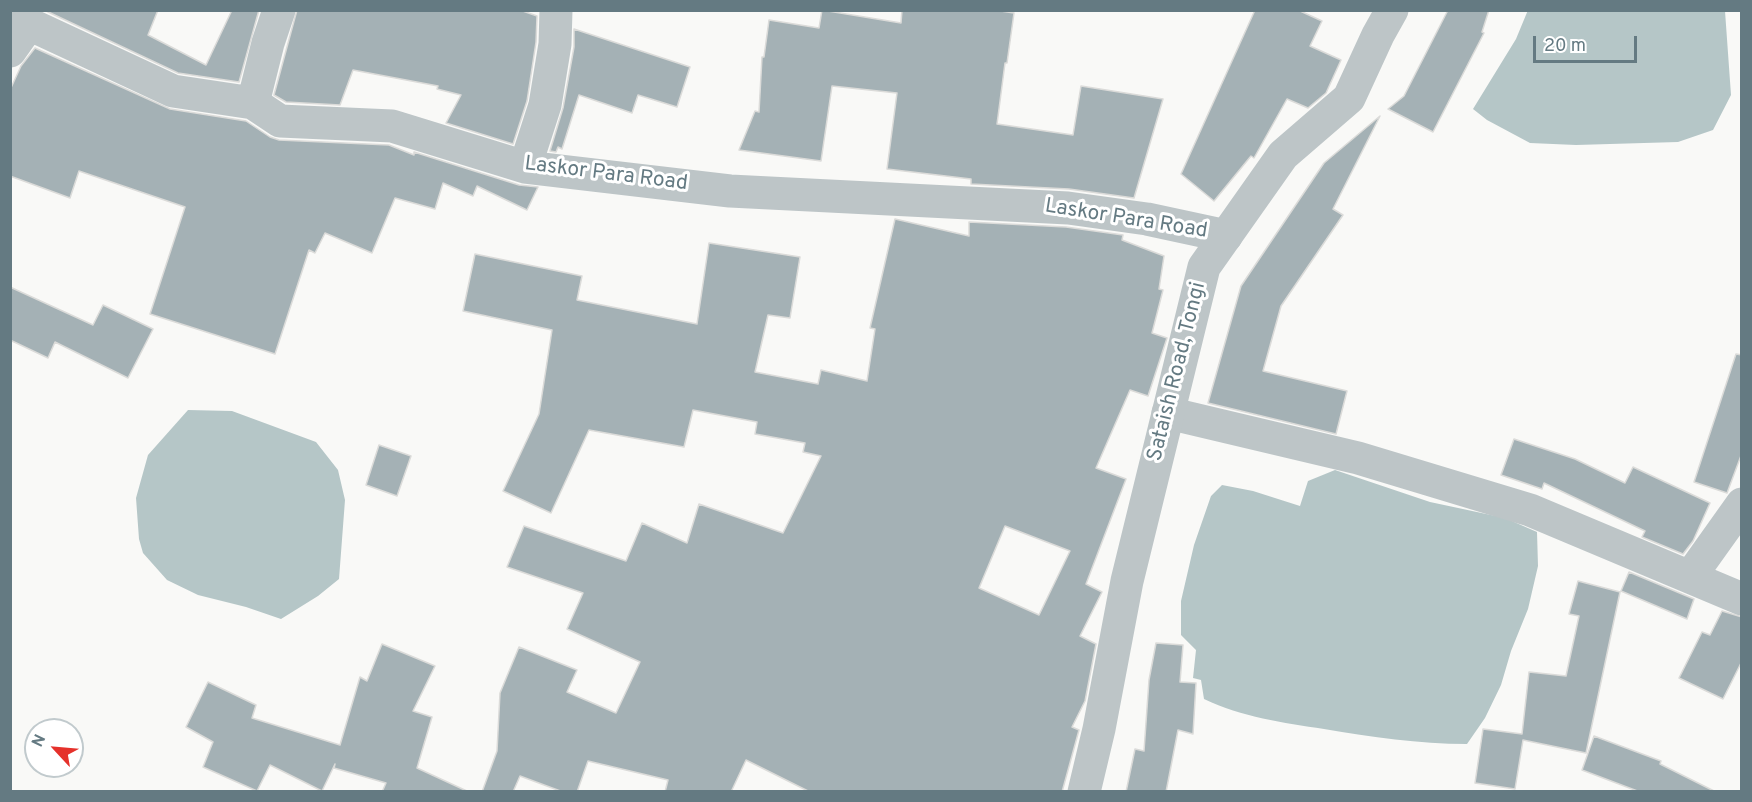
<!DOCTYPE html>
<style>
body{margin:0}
#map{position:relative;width:1752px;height:802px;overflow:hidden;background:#f9f9f7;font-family:Overpass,sans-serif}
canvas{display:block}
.frame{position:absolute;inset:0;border:12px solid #647a82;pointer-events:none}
.north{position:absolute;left:24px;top:718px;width:60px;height:60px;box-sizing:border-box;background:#fff;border:2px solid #c1cacd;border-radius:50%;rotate:296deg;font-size:16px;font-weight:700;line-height:24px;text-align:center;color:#647a82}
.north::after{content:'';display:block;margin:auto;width:21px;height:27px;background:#e5312b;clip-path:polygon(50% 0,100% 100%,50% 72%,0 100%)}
.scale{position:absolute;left:1533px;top:36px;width:104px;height:27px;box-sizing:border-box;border:3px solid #647a82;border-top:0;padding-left:8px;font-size:18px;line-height:21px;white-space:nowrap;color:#647a82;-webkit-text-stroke:4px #fff;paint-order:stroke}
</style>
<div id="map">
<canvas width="1752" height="802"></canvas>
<div class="frame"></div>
<div class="north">N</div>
<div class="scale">20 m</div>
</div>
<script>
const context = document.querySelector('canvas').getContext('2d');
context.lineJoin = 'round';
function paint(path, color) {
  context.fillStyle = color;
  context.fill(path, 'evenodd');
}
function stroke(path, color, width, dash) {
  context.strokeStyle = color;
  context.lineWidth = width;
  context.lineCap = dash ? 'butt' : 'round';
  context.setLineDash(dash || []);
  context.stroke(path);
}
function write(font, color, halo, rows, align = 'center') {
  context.font = font + ' Overpass,sans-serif';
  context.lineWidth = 6;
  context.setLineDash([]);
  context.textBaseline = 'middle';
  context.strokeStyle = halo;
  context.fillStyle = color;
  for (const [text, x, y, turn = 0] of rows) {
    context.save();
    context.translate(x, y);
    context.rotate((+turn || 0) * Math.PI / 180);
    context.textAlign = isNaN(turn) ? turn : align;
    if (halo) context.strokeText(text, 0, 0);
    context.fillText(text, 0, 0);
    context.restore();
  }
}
const water = new Path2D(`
 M 1528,10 L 1725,11 L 1731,95 L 1713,130 L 1678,142 L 1576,145 L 1530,143 L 1487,120 L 1473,109 L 1516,39 Z
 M 188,410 L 232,411 L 316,442 L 338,470 L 345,500 L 339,579 L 318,596 L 281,619 L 246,607 L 198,595 L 167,580 L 143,553 L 139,539 L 136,498 L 148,455 Z
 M 1335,470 L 1430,502 L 1505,518 L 1537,532 L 1538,566 L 1528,609 L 1511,651 L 1501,685 L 1485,718 L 1467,744 C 1418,744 1372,737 1324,729 C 1283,723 1242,717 1204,699 L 1201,680 L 1193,678 L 1196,650 L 1181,635 L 1181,601 L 1194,545 L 1211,496 L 1222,485 L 1253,491 L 1300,506 L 1308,481 Z`);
const building = new Path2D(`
 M 44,10 L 158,10 L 148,35 L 206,65 L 232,10 L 259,10 L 239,82 L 178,73 Z
 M 297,10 L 520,10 L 537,16 L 536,42 L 527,101 L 513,144 L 446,123 L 461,95 L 437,89 L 438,86 L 353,70 L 340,105 L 286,102 L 274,95 Z
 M 822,10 L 901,23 L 902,10 L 994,10 L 1014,13 L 1007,63 L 1005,63 L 997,124 L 1073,135 L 1081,86 L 1163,99 L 1134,198 L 1069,189 L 971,184 L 971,179 L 887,169 L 897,93 L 832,86 L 821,161 L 739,150 L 755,111 L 759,112 L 762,57 L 764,57 L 769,20 L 819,28 Z
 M 1255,10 L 1298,10 L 1322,21 L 1310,46 L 1341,60 L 1326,93 L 1308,108 L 1287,99 L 1254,158 L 1251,156 L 1214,201 L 1181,174 Z
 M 1448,10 L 1489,10 L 1482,32 L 1484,33 L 1433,132 L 1388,109 L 1404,96 Z
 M 574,29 L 690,67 L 677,107 L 638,95 L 632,113 L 579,95 L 562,149 L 558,147 L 556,152 L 550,151 L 563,108 L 574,47 Z
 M 35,48 L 170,109 L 246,121 L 270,137 L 279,140 L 389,145 L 414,155 L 414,152 L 519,185 L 538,187 L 527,210 L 477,186 L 473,196 L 443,183 L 435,209 L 395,198 L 372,253 L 325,233 L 315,253 L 309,250 L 275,354 L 150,314 L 185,207 L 79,171 L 70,198 L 10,176 L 10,90 L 21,66 Z
 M 1380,116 L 1333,209 L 1343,215 L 1281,306 L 1263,371 L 1347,391 L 1336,434 L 1208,403 L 1241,286 L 1324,163 Z
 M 895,219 L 969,236 L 969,222 L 1066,227 L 1123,235 L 1122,240 L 1164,256 L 1159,289 L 1163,290 L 1152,333 L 1167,338 L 1148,396 L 1130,390 L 1096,468 L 1126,479 L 1086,584 L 1102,592 L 1080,636 L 1096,644 L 1085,701 L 1072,727 L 1079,730 L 1062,792 L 810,792 L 746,760 L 731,792 L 665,792 L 668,780 L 588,761 L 577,792 L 563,792 L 520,776 L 513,792 L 482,792 L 497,751 L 500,693 L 519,647 L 577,670 L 567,692 L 616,713 L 640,662 L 567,629 L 583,593 L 507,567 L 524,526 L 626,561 L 642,523 L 687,543 L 699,504 L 783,533 L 821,456 L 803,452 L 805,443 L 755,434 L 757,422 L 693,410 L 684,447 L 589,430 L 551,513 L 503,491 L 539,414 L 552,330 L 463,311 L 475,254 L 582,276 L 577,300 L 697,324 L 709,243 L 800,257 L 790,318 L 768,315 L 755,372 L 818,384 L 821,370 L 867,381 L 875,329 L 870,328 ZM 1005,526 L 1070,551 L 1039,615 L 979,588 Z
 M 10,287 L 93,325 L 103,305 L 153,329 L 128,378 L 55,342 L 48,358 L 10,340 Z
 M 1736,354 L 1742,355 L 1742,453 L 1727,493 L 1694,482 Z
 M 1514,439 L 1575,459 L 1625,483 L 1633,467 L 1710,503 L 1693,541 L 1683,554 L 1642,537 L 1645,531 L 1544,483 L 1542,489 L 1501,475 Z
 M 379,445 L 411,456 L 397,496 L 366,485 Z
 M 1629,572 L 1694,599 L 1687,619 L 1621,591 Z
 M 1578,581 L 1620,592 L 1586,753 L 1523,740 L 1515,789 L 1475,783 L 1483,729 L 1522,734 L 1529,672 L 1566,676 L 1579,616 L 1569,614 Z
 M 1722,611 L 1742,617 L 1742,661 L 1723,699 L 1679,678 L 1702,632 L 1710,635 Z
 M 1156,643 L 1183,645 L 1180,682 L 1196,683 L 1193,734 L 1178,730 L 1166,792 L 1126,792 L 1135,749 L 1144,751 L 1149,680 Z
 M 382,644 L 435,666 L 413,711 L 432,717 L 417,768 L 469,792 L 382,792 L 386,783 L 334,768 L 335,764 L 322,791 L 270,765 L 257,791 L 203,767 L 213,742 L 186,727 L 208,682 L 256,705 L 252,718 L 340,745 L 360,677 L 367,681 Z
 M 1594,736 L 1661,761 L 1660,764 L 1716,792 L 1640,792 L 1582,770 Z`);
const minor = new Path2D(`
 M 15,10 L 29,24 L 173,91 L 253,103 L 280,121 L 392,126 L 525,167 L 730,191 L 1068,208 L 1147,219 L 1226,236
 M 10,51 L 29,24
 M 253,103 L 268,43 L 279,10
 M 525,167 L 545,105 L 555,44 L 556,10
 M 1168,413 L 1358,458 L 1530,510 L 1742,599
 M 1690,577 L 1742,504`);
const tertiary = new Path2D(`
 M 1084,792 L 1099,729 L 1127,581 L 1204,267 L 1283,155 L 1349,98 L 1378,35 L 1392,10`);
const streetNames = [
 ["Laskor Para Road",606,175,7],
 ["Laskor Para Road",1126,220,9],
 ["Sataish Road, Tongi",1178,372,-76]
];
paint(water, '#b5c6c7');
paint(building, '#a4b1b5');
stroke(building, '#dbdbd9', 1.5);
stroke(minor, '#bdc5c7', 33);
stroke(tertiary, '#bdc5c7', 33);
write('21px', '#647a82', '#fff', streetNames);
</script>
